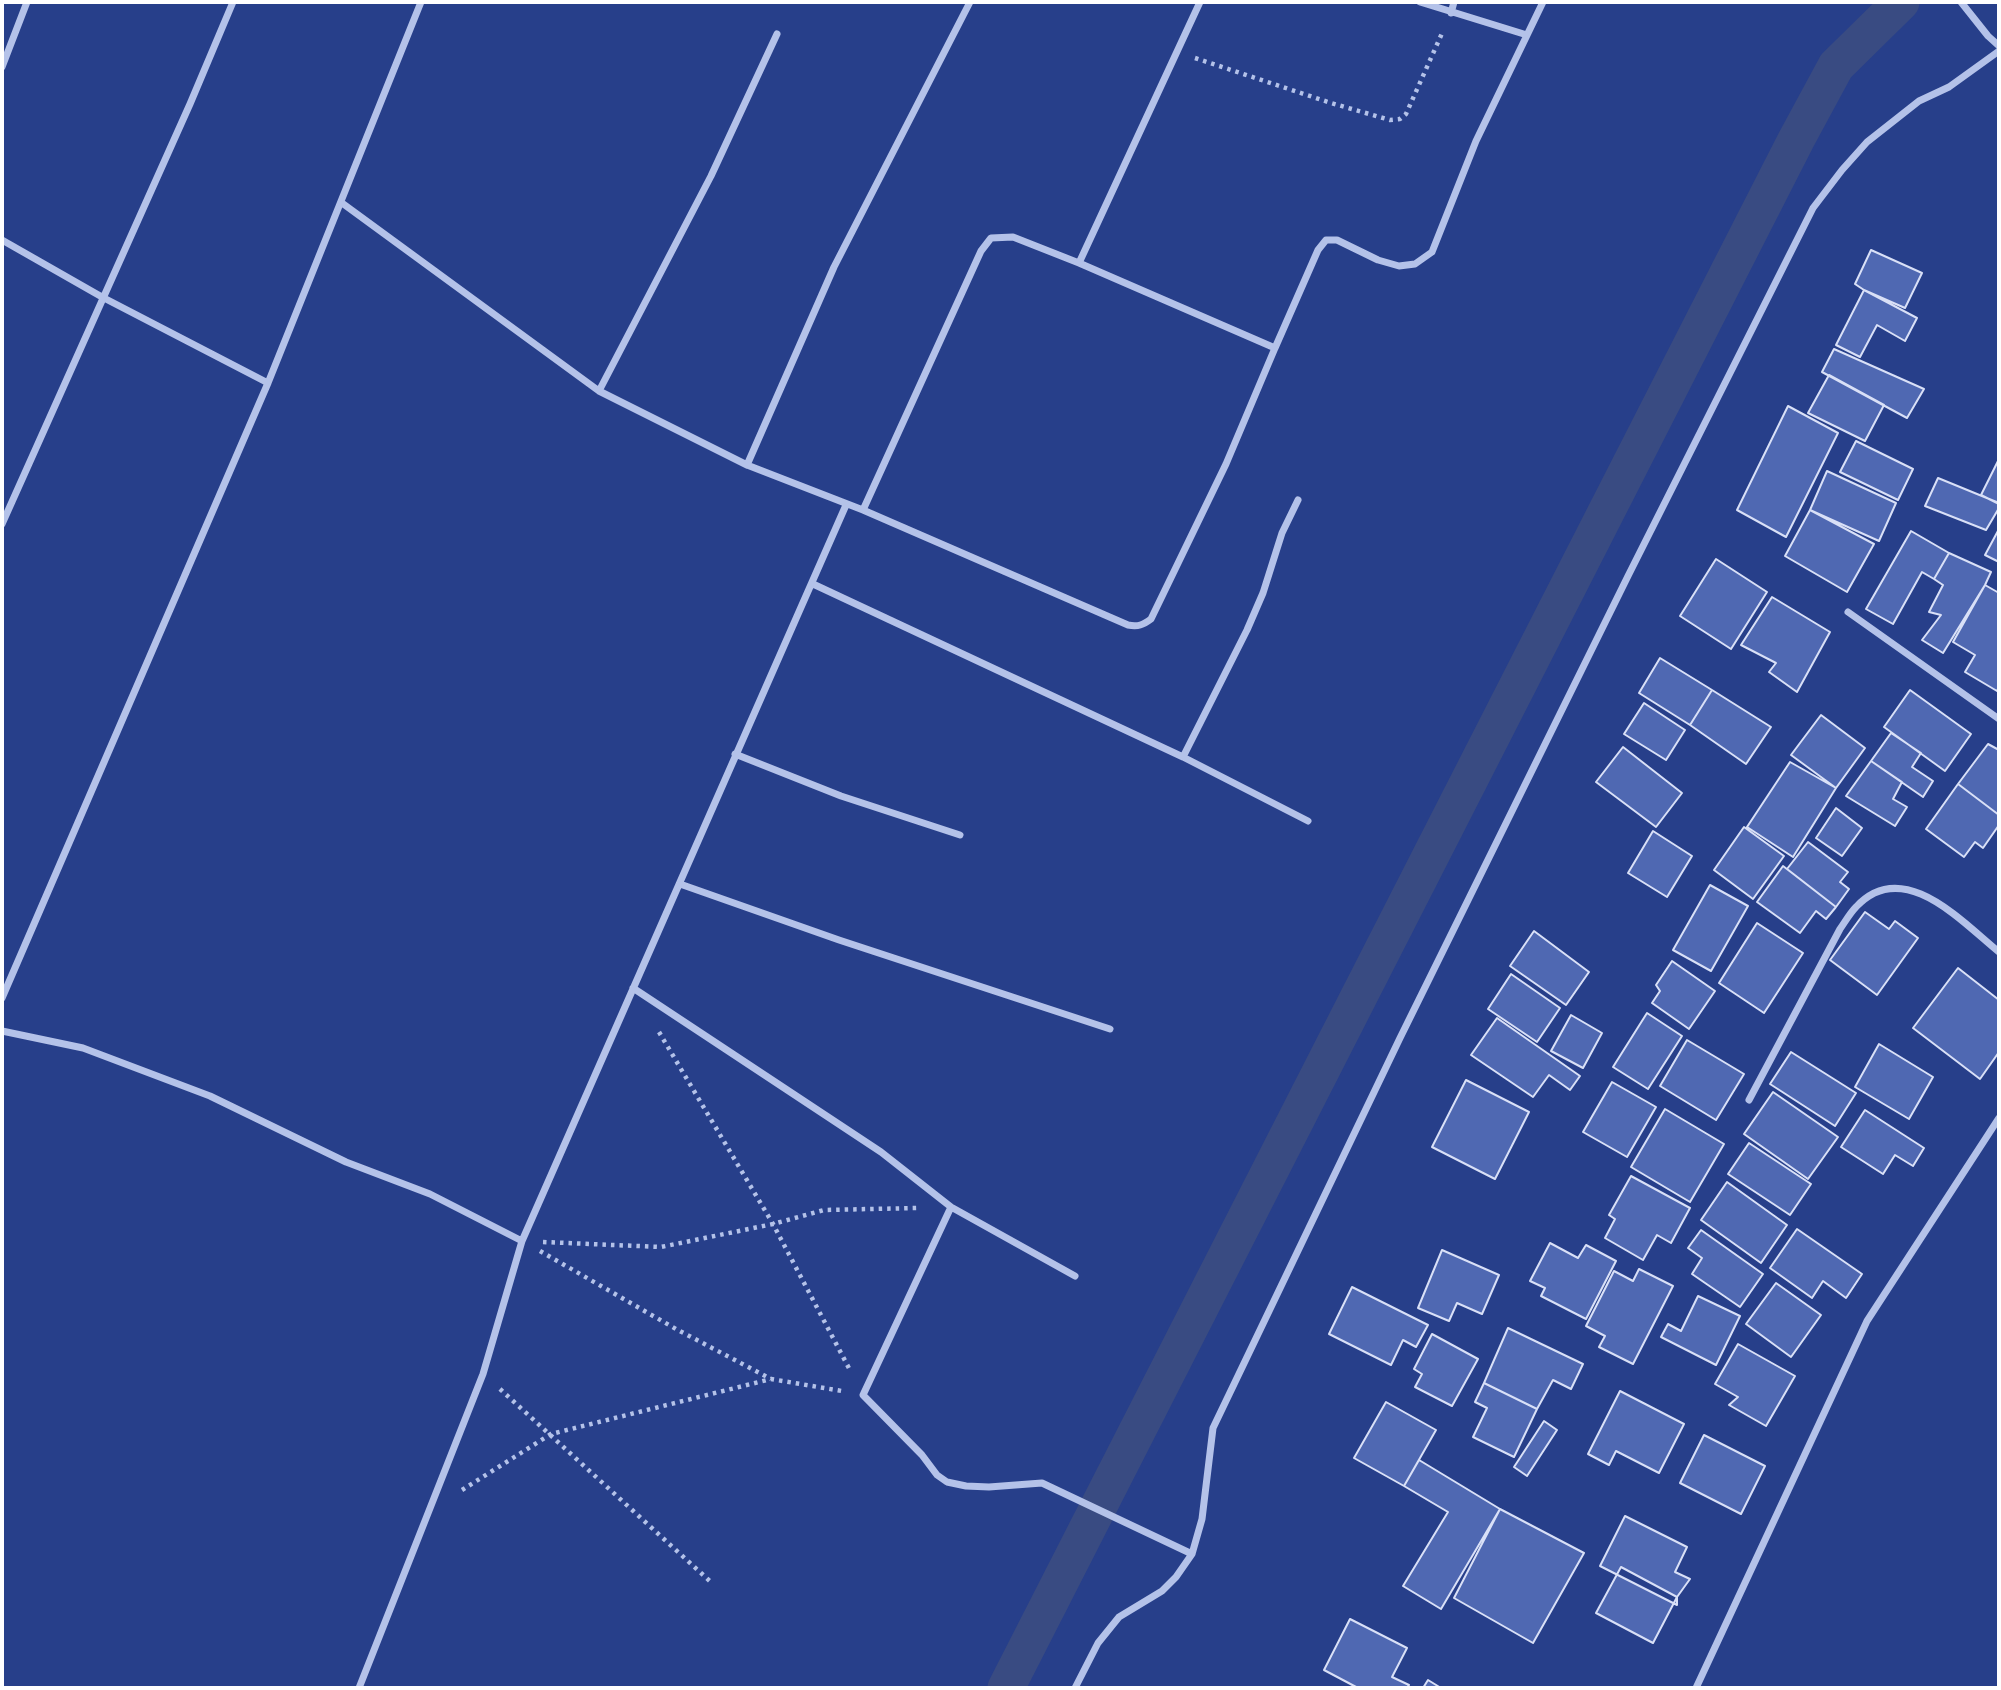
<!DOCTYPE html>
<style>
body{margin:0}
#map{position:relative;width:2001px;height:1690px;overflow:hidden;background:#273f8a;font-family:Commissioner,sans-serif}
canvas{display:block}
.frame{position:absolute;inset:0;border:4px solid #fff;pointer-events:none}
</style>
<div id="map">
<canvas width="2001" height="1690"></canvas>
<div class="frame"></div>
</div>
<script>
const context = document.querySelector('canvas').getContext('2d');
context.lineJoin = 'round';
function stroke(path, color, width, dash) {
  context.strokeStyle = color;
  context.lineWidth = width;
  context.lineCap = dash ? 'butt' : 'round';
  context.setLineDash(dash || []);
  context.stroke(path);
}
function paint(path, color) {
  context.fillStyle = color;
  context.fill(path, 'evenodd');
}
const canal = new Path2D(`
 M 1006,1688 L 1796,140 L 1836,66 L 1901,2`);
const building = new Path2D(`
 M 1871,250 L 1922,273 L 1905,308 L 1864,290 L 1855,284 Z
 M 1864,290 L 1917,318 L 1905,341 L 1877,325 L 1860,357 L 1836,345 Z
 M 1834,349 L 1924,389 L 1907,418 L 1822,372 Z
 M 1829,375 L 1884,405 L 1865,441 L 1808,413 Z
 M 1788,406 L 1838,433 L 1786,537 L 1737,510 Z
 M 1856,441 L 1913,469 L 1898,500 L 1840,472 Z
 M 1998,461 L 1999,462 L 1999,504 L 1981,495 Z
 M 1827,471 L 1896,503 L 1879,541 L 1810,510 Z
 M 1938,478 L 1999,503 L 1999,508 L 1986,530 L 1925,506 Z
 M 1810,510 L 1874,544 L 1847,592 L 1785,556 Z
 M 1999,529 L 1999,562 L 1985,555 Z
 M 1911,531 L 1949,553 L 1934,579 L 1922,572 L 1893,624 L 1866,609 Z
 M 1949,553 L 1991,572 L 1985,585 L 1943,653 L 1922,640 L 1941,615 L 1929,612 L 1943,585 L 1934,579 Z
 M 1716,559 L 1767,592 L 1731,649 L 1680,616 Z
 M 1985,585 L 1999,593 L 1999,687 L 1997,691 L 1965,672 L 1975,655 L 1953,642 Z
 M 1772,597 L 1830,632 L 1797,692 L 1769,672 L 1776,663 L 1741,645 Z
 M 1660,658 L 1712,690 L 1690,725 L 1639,693 Z
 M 1712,690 L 1771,727 L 1746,764 L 1690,725 Z
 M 1910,690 L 1971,734 L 1945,771 L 1884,727 Z
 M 1644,703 L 1685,730 L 1666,760 L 1624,734 Z
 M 1821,715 L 1865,748 L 1836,788 L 1791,755 Z
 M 1891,733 L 1921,753 L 1912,767 L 1933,781 L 1923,797 L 1871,761 Z
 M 1988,744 L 1999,750 L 1999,815 L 1958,784 Z
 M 1623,747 L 1682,793 L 1656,827 L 1596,782 Z
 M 1871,761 L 1902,782 L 1893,799 L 1907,807 L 1895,826 L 1846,796 Z
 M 1790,762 L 1836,788 L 1793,857 L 1747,827 Z
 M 1958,784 L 1999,815 L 1999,825 L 1983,848 L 1975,842 L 1964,857 L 1926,829 Z
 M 1836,808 L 1862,828 L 1842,856 L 1816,838 Z
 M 1744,827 L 1784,856 L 1753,899 L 1714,870 Z
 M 1653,831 L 1692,856 L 1667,897 L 1628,873 Z
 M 1808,842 L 1848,872 L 1840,882 L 1849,889 L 1836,907 L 1787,869 Z
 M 1783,866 L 1836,907 L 1826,919 L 1816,911 L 1800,933 L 1757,902 Z
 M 1710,885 L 1748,906 L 1711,971 L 1673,950 Z
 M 1865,912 L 1889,929 L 1895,921 L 1918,938 L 1877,995 L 1830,960 Z
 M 1757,923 L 1803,953 L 1764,1013 L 1719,983 Z
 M 1534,931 L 1589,972 L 1566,1005 L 1510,966 Z
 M 1672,961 L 1715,991 L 1689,1029 L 1652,1003 L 1660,991 L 1656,985 Z
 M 1958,968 L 1999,1000 L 1999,1052 L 1980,1079 L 1913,1028 Z
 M 1511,974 L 1560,1008 L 1537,1042 L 1488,1009 Z
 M 1647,1013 L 1682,1036 L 1648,1089 L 1613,1067 Z
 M 1571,1015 L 1602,1033 L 1583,1068 L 1551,1051 Z
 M 1497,1018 L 1580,1076 L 1570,1090 L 1549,1075 L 1533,1097 L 1471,1055 Z
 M 1687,1040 L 1744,1074 L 1716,1120 L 1660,1086 Z
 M 1879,1044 L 1933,1077 L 1909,1119 L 1855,1087 Z
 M 1791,1052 L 1856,1093 L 1835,1126 L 1770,1084 Z
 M 1466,1080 L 1529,1112 L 1495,1179 L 1432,1147 Z
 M 1612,1082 L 1656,1107 L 1627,1157 L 1583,1132 Z
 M 1773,1092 L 1838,1137 L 1808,1179 L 1744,1134 Z
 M 1665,1109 L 1724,1144 L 1690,1202 L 1631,1167 Z
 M 1865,1110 L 1924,1148 L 1913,1166 L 1895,1155 L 1883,1174 L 1841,1147 Z
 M 1749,1143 L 1811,1184 L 1790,1215 L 1728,1174 Z
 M 1631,1176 L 1690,1208 L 1671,1243 L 1657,1235 L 1643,1260 L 1605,1238 L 1615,1219 L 1609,1215 Z
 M 1727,1182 L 1787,1225 L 1761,1263 L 1701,1220 Z
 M 1797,1229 L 1862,1274 L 1846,1298 L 1823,1281 L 1812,1298 L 1770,1268 Z
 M 1701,1230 L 1763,1274 L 1740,1307 L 1692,1274 L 1702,1258 L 1688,1248 Z
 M 1550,1243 L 1578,1258 L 1586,1245 L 1616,1261 L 1586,1319 L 1541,1296 L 1545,1288 L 1530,1281 Z
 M 1442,1250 L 1499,1275 L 1482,1314 L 1457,1303 L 1449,1321 L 1418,1308 Z
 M 1639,1269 L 1673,1286 L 1633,1364 L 1599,1347 L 1605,1336 L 1586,1326 L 1614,1271 L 1633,1281 Z
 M 1776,1283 L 1821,1315 L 1791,1357 L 1746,1324 Z
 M 1352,1287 L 1428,1325 L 1416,1347 L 1403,1340 L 1391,1365 L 1329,1334 Z
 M 1698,1296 L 1740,1316 L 1716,1365 L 1661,1337 L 1668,1324 L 1681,1331 Z
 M 1508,1328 L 1583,1364 L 1571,1389 L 1553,1380 L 1537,1409 L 1484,1383 Z
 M 1432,1334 L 1478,1359 L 1452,1406 L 1415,1387 L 1422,1374 L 1414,1369 Z
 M 1738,1344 L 1795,1376 L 1766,1426 L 1729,1405 L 1738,1397 L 1715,1384 Z
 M 1484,1383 L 1537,1409 L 1514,1457 L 1473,1437 L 1487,1408 L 1475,1402 Z
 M 1620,1391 L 1684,1424 L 1659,1473 L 1616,1451 L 1609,1465 L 1588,1454 Z
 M 1386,1402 L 1436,1430 L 1404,1486 L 1354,1458 Z
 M 1544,1421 L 1557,1430 L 1527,1476 L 1514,1467 Z
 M 1704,1435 L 1765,1466 L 1741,1514 L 1680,1483 Z
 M 1419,1460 L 1500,1509 L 1441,1609 L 1403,1586 L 1448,1512 L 1404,1486 Z
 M 1500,1509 L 1584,1553 L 1533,1643 L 1454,1598 Z
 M 1625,1516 L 1687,1547 L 1675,1572 L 1690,1579 L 1677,1597 L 1677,1605 L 1600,1566 Z
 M 1621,1567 L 1677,1597 L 1653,1643 L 1596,1613 Z
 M 1350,1619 L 1407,1648 L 1392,1677 L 1409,1685 L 1407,1688 L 1358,1688 L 1324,1670 Z
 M 1428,1680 L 1441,1688 L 1423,1688 Z`);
const path = new Path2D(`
 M 1195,58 L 1331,103 L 1390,120 L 1400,119 L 1406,114 L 1443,31
 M 659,1032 L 773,1224 L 851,1372
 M 543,1242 L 661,1247 L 773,1224 L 824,1210 L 918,1208
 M 540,1251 L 676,1329 L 771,1379
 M 500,1389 L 713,1584
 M 462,1490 L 551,1434 L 771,1379 L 842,1391`);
const minor = new Path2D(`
 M 1420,2 L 1527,35
 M 1961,2 L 1988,36 L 1999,46
 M 1451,13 L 1454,2
 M 2,67 L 27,2
 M 342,203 L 599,391 L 711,176 L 777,34
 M 2,240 L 102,297 L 268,383 L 2,998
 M 1275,348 L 1318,250 L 1326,240 L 1337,240 L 1378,260 L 1399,266 L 1415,264 L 1432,252 L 1476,141 L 1543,2
 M 268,383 L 421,2
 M 599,391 L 747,465 L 834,267 L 970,2
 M 747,465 L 863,510 L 981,251 L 991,238 L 1013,237 L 1079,263 L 1200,2
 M 863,510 L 1128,625 C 1138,627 1143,625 1151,619 L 1226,464 L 1275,348 L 1079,263
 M 2,524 L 190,104 L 233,2
 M 813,584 L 1183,757 L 1247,630 L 1263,593 L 1282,533 L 1298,500
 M 1848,612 L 1999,719
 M 735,754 L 841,796 L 960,835
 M 1183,757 L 1308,821
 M 680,884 L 839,940 L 1110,1029
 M 633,988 L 881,1152 L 951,1207 L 1075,1276
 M 2,1031 L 83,1048 L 210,1096 L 346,1162 L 430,1194 L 522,1241
 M 1749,1100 L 1840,929 C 1845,922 1850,913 1856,907 C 1903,856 1962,922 1999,952
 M 951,1207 L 863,1395 L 922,1455 L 937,1475 L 947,1482 L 966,1486 L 989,1487 L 1042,1483 L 1192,1554
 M 359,1688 L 483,1374 L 522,1241 L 846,505
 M 1075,1688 L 1098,1643 L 1119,1617 L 1162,1591 L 1176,1577 L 1192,1554 L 1202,1519 L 1213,1428 L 1400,1038 L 1628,576 L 1813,208 L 1842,170 L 1867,142 L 1919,101 L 1949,87 L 1999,51
 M 1696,1688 L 1867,1321 L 1999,1118`);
stroke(canal, '#394b82', 37);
paint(building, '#4f68b2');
stroke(building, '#d9e0f7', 2);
stroke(path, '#b4c2e9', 4.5, [3.5, 5]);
stroke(minor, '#b4c2e9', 7);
</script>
